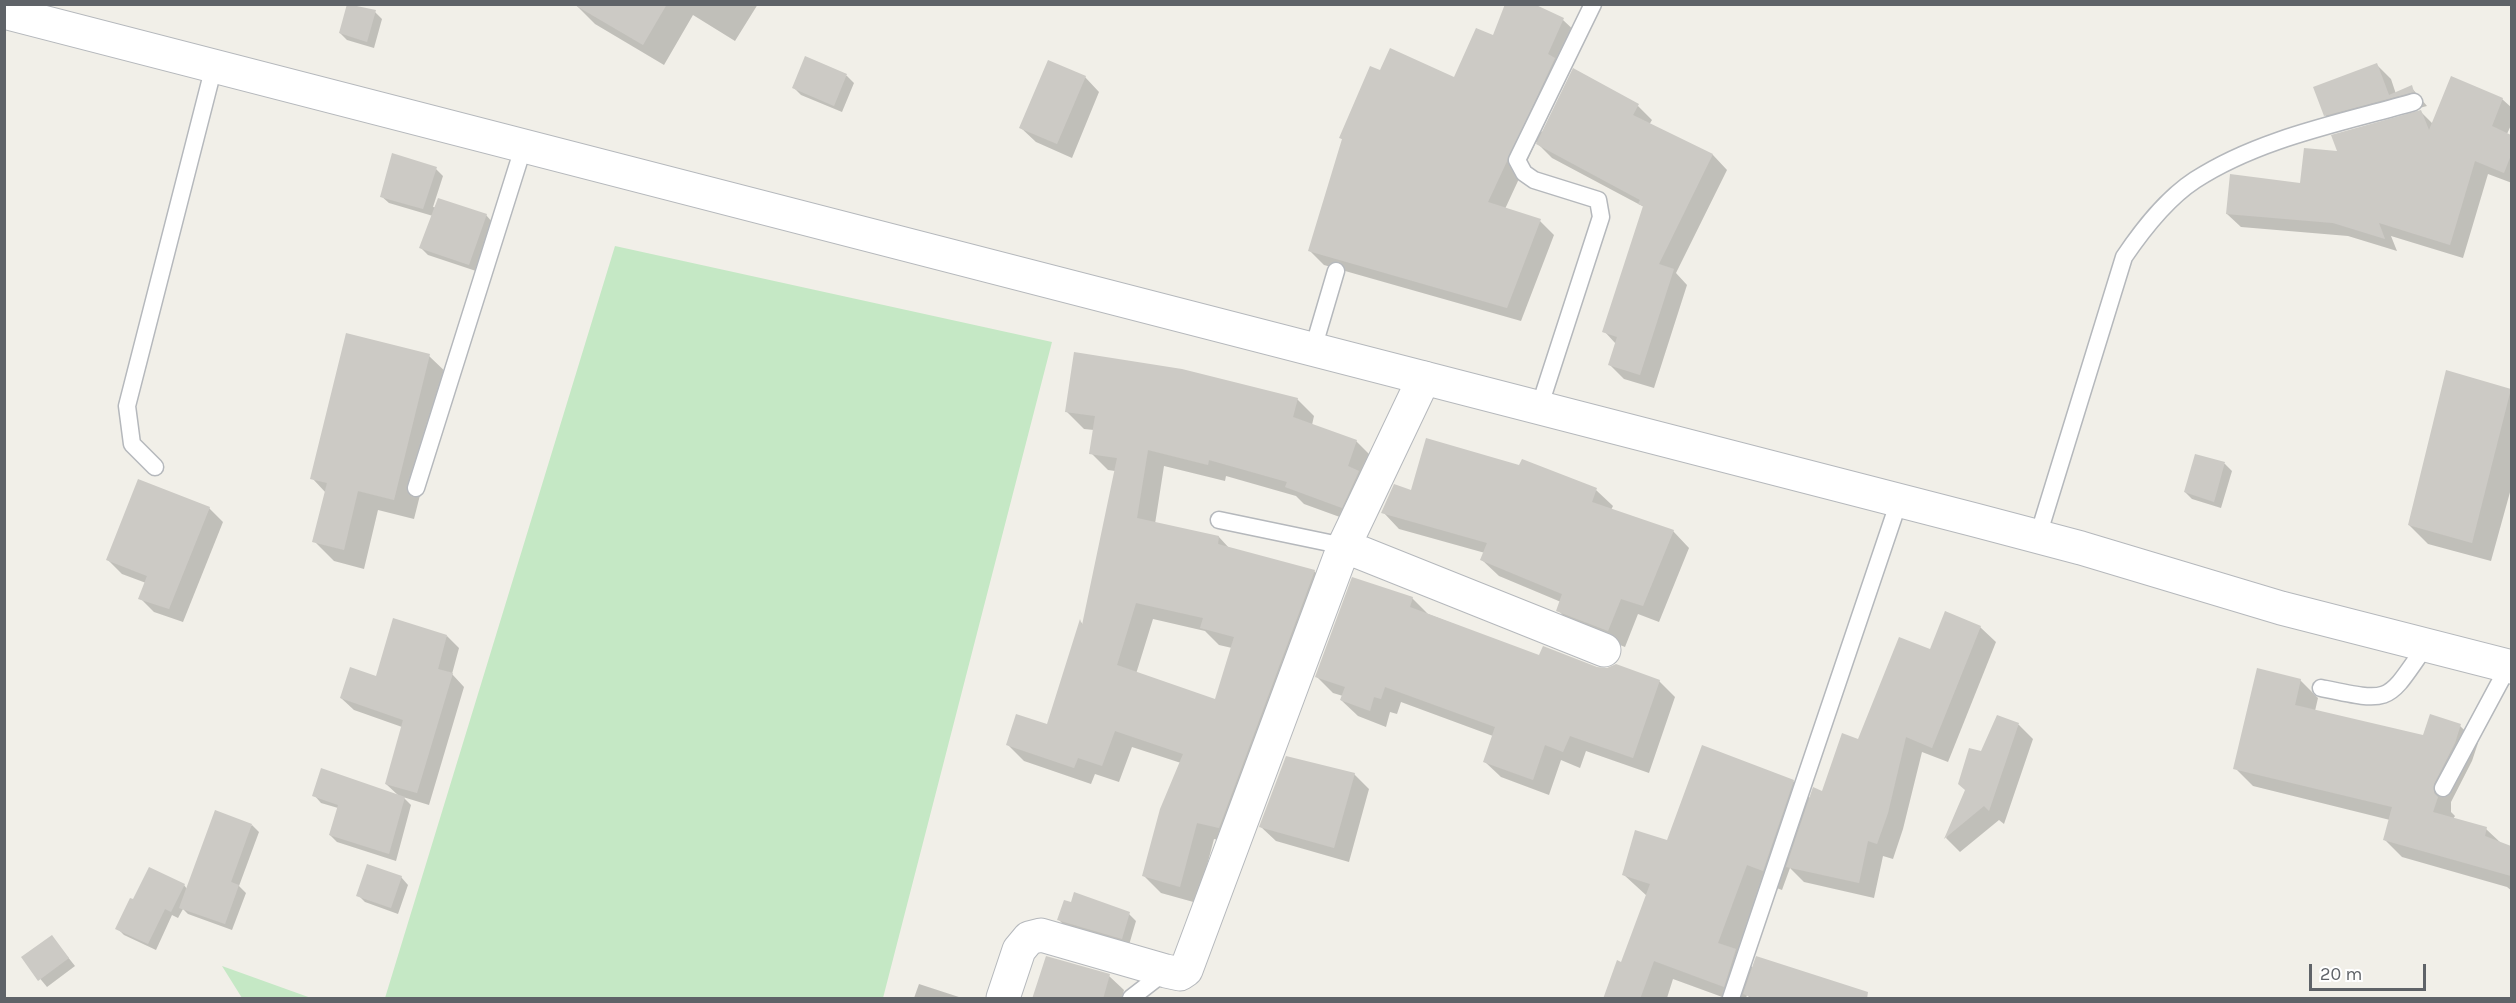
<!DOCTYPE html>
<style>
body{margin:0}
#map{position:relative;width:2516px;height:1003px;overflow:hidden;background:#f1efe8;font-family:Karla,sans-serif}
canvas{display:block}
.frame{position:absolute;inset:0;border:6px solid #5f6368;pointer-events:none}
.scale{position:absolute;left:2309px;top:964px;width:117px;height:27px;box-sizing:border-box;border:3px solid #5f6368;border-top:0;padding-left:8px;font-size:18px;line-height:21px;white-space:nowrap;color:#5f6368;-webkit-text-stroke:4px #fff;paint-order:stroke}
</style>
<div id="map">
<canvas width="2516" height="1003"></canvas>
<div class="frame"></div>
<div class="scale">20 m</div>
</div>
<script>
const context = document.querySelector('canvas').getContext('2d');
context.lineJoin = 'round';
function paint(path, color) {
  context.fillStyle = color;
  context.fill(path, 'evenodd');
}
function stroke(path, color, width, dash) {
  context.strokeStyle = color;
  context.lineWidth = width;
  context.lineCap = dash ? 'butt' : 'round';
  context.setLineDash(dash || []);
  context.stroke(path);
}
const green = new Path2D(`
 M 615,246 L 1052,342 L 883,998 L 385,998 Z
 M 222,966 L 311,998 L 242,998 Z`);
const shadow = new Path2D(`
 M 348,4 L 375,12 L 382,19 L 374,48 L 347,40 L 340,33 Z
 M 575,4 L 758,4 L 735,41 L 693,15 L 664,65 L 595,24 Z
 M 1531,4 L 1563,20 L 1578,34 L 1568,74 L 1541,132 L 1638,106 L 1652,120 L 1649,125 L 1713,155 L 1727,170 L 1676,273 L 1687,285 L 1654,388 L 1624,379 L 1610,365 L 1616,344 L 1604,331 L 1644,207 L 1552,158 L 1536,142 L 1505,209 L 1540,221 L 1554,235 L 1521,321 L 1324,265 L 1310,251 L 1343,140 L 1341,138 L 1380,72 L 1455,79 L 1493,37 Z
 M 805,58 L 847,76 L 854,83 L 842,112 L 801,95 L 793,87 Z
 M 2377,65 L 2391,79 L 2396,94 L 2411,87 L 2427,106 L 2339,129 L 2325,115 Z
 M 1085,77 L 1099,92 L 1072,158 L 1036,142 L 1021,128 Z
 M 2502,99 L 2512,108 L 2512,123 L 2507,134 L 2512,136 L 2512,183 L 2488,174 L 2463,258 L 2391,236 L 2397,251 L 2348,236 L 2241,227 L 2227,214 L 2301,184 L 2339,153 L 2420,111 L 2433,124 Z
 M 436,169 L 443,176 L 433,207 L 486,215 L 493,223 L 476,271 L 428,255 L 421,248 L 433,216 L 389,203 L 381,196 Z
 M 429,356 L 450,376 L 414,519 L 378,510 L 364,569 L 334,561 L 314,541 L 326,493 L 312,478 Z
 M 2447,372 L 2512,390 L 2512,485 L 2491,561 L 2428,544 L 2409,525 Z
 M 1297,399 L 1314,416 L 1312,425 L 1356,441 L 1373,458 L 1359,524 L 1304,504 L 1296,496 L 1226,476 L 1225,481 L 1164,466 L 1155,524 L 1219,537 L 1230,549 L 1314,571 L 1331,588 L 1236,844 L 1214,839 L 1197,903 L 1161,893 L 1144,876 L 1181,763 L 1132,747 L 1119,782 L 1095,774 L 1091,784 L 1024,761 L 1007,744 L 1048,726 L 1081,622 L 1083,625 L 1115,471 L 1108,470 L 1091,453 L 1094,430 L 1084,429 L 1067,412 ZM 1153,619 L 1205,631 L 1219,645 L 1232,648 L 1216,700 L 1136,674 Z
 M 2196,456 L 2225,464 L 2232,471 L 2221,508 L 2192,499 L 2185,492 Z
 M 1596,490 L 1613,506 L 1611,510 L 1673,531 L 1689,548 L 1659,622 L 1638,614 L 1625,647 L 1574,627 L 1558,610 L 1561,602 L 1499,576 L 1482,560 L 1485,553 L 1399,529 L 1383,512 L 1412,492 Z
 M 209,508 L 223,522 L 183,622 L 154,612 L 140,598 L 146,583 L 122,574 L 108,560 Z
 M 1412,598 L 1428,614 L 1540,657 L 1659,681 L 1675,697 L 1649,773 L 1586,751 L 1580,768 L 1561,760 L 1549,795 L 1501,777 L 1484,761 L 1493,736 L 1401,702 L 1397,714 L 1390,712 L 1386,727 L 1358,716 L 1341,700 L 1343,696 L 1333,693 L 1317,677 Z
 M 1980,627 L 1996,642 L 1948,762 L 1922,752 L 1903,829 L 1893,859 L 1883,856 L 1874,898 L 1804,882 L 1790,868 L 1782,890 L 1766,884 L 1740,955 L 1754,969 L 1850,998 L 1750,998 L 1747,995 L 1746,998 L 1725,998 L 1673,979 L 1667,998 L 1605,998 L 1622,964 L 1647,896 L 1624,875 L 1668,842 L 1793,781 L 1811,799 L 1823,793 L 1859,741 L 1931,651 Z
 M 447,636 L 459,648 L 452,674 L 464,687 L 429,805 L 403,797 L 411,805 L 396,861 L 337,842 L 330,835 L 338,808 L 321,803 L 314,795 L 399,796 L 386,784 L 402,727 L 354,710 L 341,698 Z
 M 2300,680 L 2318,698 L 2315,711 L 2424,737 L 2431,716 L 2460,726 L 2478,743 L 2472,761 L 2451,802 L 2451,812 L 2455,816 L 2453,819 L 2486,829 L 2502,844 L 2512,848 L 2512,891 L 2507,887 L 2402,857 L 2385,840 L 2390,820 L 2253,786 L 2235,768 Z
 M 1998,717 L 2019,725 L 2033,739 L 2004,824 L 1999,820 L 1960,852 L 1946,838 Z
 M 1354,774 L 1369,789 L 1349,862 L 1276,841 L 1261,827 Z
 M 252,825 L 259,832 L 239,886 L 246,893 L 232,930 L 188,914 L 183,909 L 178,918 L 172,915 L 156,950 L 124,935 L 117,928 L 134,901 L 184,885 L 187,889 Z
 M 401,877 L 408,885 L 398,914 L 365,902 L 358,895 Z
 M 1129,914 L 1136,921 L 1129,945 L 1066,927 L 1059,920 Z
 M 52,937 L 75,966 L 47,987 L 23,958 Z
 M 1109,976 L 1124,990 L 1122,998 L 1031,998 Z
 M 919,984 L 962,998 L 914,998 Z`);
const building = new Path2D(`
 M 347,4 L 376,10 L 367,42 L 339,33 Z
 M 573,4 L 667,4 L 643,45 Z
 M 1505,4 L 1534,4 L 1564,18 L 1548,54 L 1555,58 L 1488,202 L 1541,219 L 1507,308 L 1308,251 L 1342,139 L 1339,138 L 1370,66 L 1380,70 L 1390,48 L 1454,77 L 1476,28 L 1493,35 Z
 M 805,56 L 847,74 L 834,106 L 792,88 Z
 M 1048,60 L 1086,76 L 1057,144 L 1019,128 Z
 M 2377,63 L 2389,95 L 2412,85 L 2414,92 L 2324,116 L 2313,87 Z
 M 1573,68 L 1639,104 L 1633,115 L 1713,154 L 1659,264 L 1674,269 L 1640,375 L 1608,365 L 1617,337 L 1602,332 L 1643,206 L 1638,204 L 1640,200 L 1536,144 Z
 M 2451,76 L 2503,98 L 2492,126 L 2511,135 L 2511,155 L 2504,173 L 2475,161 L 2450,245 L 2379,223 L 2385,239 L 2333,223 L 2226,214 L 2230,174 L 2300,183 L 2304,148 L 2337,151 L 2331,135 L 2421,110 L 2429,130 Z
 M 392,153 L 437,167 L 423,209 L 380,197 Z
 M 438,198 L 487,214 L 469,265 L 419,248 Z
 M 346,333 L 430,354 L 394,500 L 358,491 L 344,550 L 312,542 L 327,483 L 310,479 Z
 M 1074,352 L 1182,369 L 1298,398 L 1293,417 L 1357,440 L 1348,466 L 1359,471 L 1342,508 L 1285,487 L 1287,482 L 1209,460 L 1208,465 L 1148,450 L 1137,518 L 1219,536 L 1218,544 L 1315,570 L 1219,828 L 1197,823 L 1180,887 L 1142,876 L 1160,809 L 1183,754 L 1115,731 L 1102,766 L 1078,758 L 1074,768 L 1006,745 L 1016,714 L 1047,724 L 1080,619 L 1082,625 L 1117,458 L 1089,454 L 1095,416 L 1065,412 ZM 1136,603 L 1203,618 L 1200,628 L 1234,637 L 1215,699 L 1117,665 Z
 M 2446,370 L 2511,389 L 2472,543 L 2408,525 Z
 M 1426,438 L 1519,465 L 1522,459 L 1597,488 L 1592,502 L 1674,530 L 1643,606 L 1621,599 L 1608,631 L 1556,611 L 1562,594 L 1480,560 L 1487,543 L 1381,513 L 1394,484 L 1411,490 Z
 M 2195,454 L 2225,462 L 2214,502 L 2184,492 Z
 M 138,479 L 210,507 L 169,609 L 138,599 L 147,576 L 106,560 Z
 M 1352,577 L 1413,597 L 1410,607 L 1539,655 L 1543,646 L 1597,667 L 1607,668 L 1616,664 L 1660,680 L 1633,758 L 1570,736 L 1563,752 L 1545,745 L 1533,780 L 1483,762 L 1495,727 L 1385,687 L 1381,699 L 1374,697 L 1370,711 L 1340,700 L 1345,687 L 1315,677 Z
 M 1945,611 L 1981,626 L 1932,748 L 1906,737 L 1888,813 L 1877,844 L 1868,841 L 1859,883 L 1786,867 L 1813,787 L 1822,791 L 1842,733 L 1858,739 L 1899,637 L 1930,649 Z
 M 393,618 L 447,635 L 438,669 L 453,673 L 417,793 L 385,784 L 403,720 L 340,698 L 350,667 L 376,676 Z
 M 2257,668 L 2301,679 L 2295,705 L 2423,735 L 2430,714 L 2461,724 L 2455,743 L 2434,784 L 2434,793 L 2438,797 L 2433,812 L 2487,827 L 2485,836 L 2511,846 L 2511,876 L 2383,840 L 2392,807 L 2233,769 Z
 M 1997,715 L 2019,723 L 1989,811 L 1984,806 L 1944,839 L 1965,790 L 1958,784 L 1969,748 L 1981,751 Z
 M 1702,745 L 1794,780 L 1763,871 L 1747,865 L 1718,943 L 1736,949 L 1724,987 L 1654,961 L 1640,999 L 1603,999 L 1617,960 L 1621,962 L 1650,884 L 1622,875 L 1635,830 L 1667,840 Z
 M 1286,756 L 1355,773 L 1334,848 L 1259,827 Z
 M 321,768 L 405,797 L 389,854 L 329,835 L 338,805 L 312,796 Z
 M 215,810 L 252,824 L 231,882 L 239,885 L 225,924 L 179,908 Z
 M 367,864 L 402,876 L 391,908 L 356,896 Z
 M 149,867 L 185,884 L 171,912 L 165,909 L 148,944 L 115,929 L 130,898 L 133,899 Z
 M 1074,892 L 1130,912 L 1122,939 L 1057,920 L 1064,900 L 1071,902 Z
 M 52,935 L 69,958 L 38,981 L 21,957 Z
 M 1046,956 L 1110,974 L 1103,999 L 1032,999 Z
 M 1756,956 L 1868,992 L 1867,999 L 1756,999 L 1743,994 Z`);
const service = new Path2D(`
 M 1313,349 L 1336,271
 M 1539,408 L 1601,217 L 1598,200 L 1534,180 L 1524,173 L 1517,160 L 1593,4
 M 155,467 L 132,444 L 127,406 L 214,66
 M 416,488 L 524,145
 M 1219,520 L 1344,546
 M 2038,536 L 2124,257 C 2143,229 2166,199 2195,180 C 2260,138 2341,123 2414,102
 M 2321,688 C 2393,703 2386,703 2427,644
 M 2443,788 L 2508,667
 M 1131,998 L 1166,971
 M 1731,998 L 1899,501`);
const minor = new Path2D(`
 M 1344,546 L 1604,650
 M 1003,998 L 1019,950 L 1029,938 L 1041,935 L 1166,971 L 1180,974 L 1186,970 L 1344,546 L 1424,378`);
const tertiary = new Path2D(`
 M 4,12 L 1975,520 L 2081,548 L 2281,608 L 2512,667`);
paint(green, '#c5e8c5');
paint(shadow, '#0003');
paint(building, '#cccac5');
stroke(service, '#b5b8bc', 19);
stroke(minor, '#b5b8bc', 35);
stroke(tertiary, '#b5b8bc', 35);
stroke(service, '#fff', 16);
stroke(minor, '#fff', 33);
stroke(tertiary, '#fff', 33);
</script>
